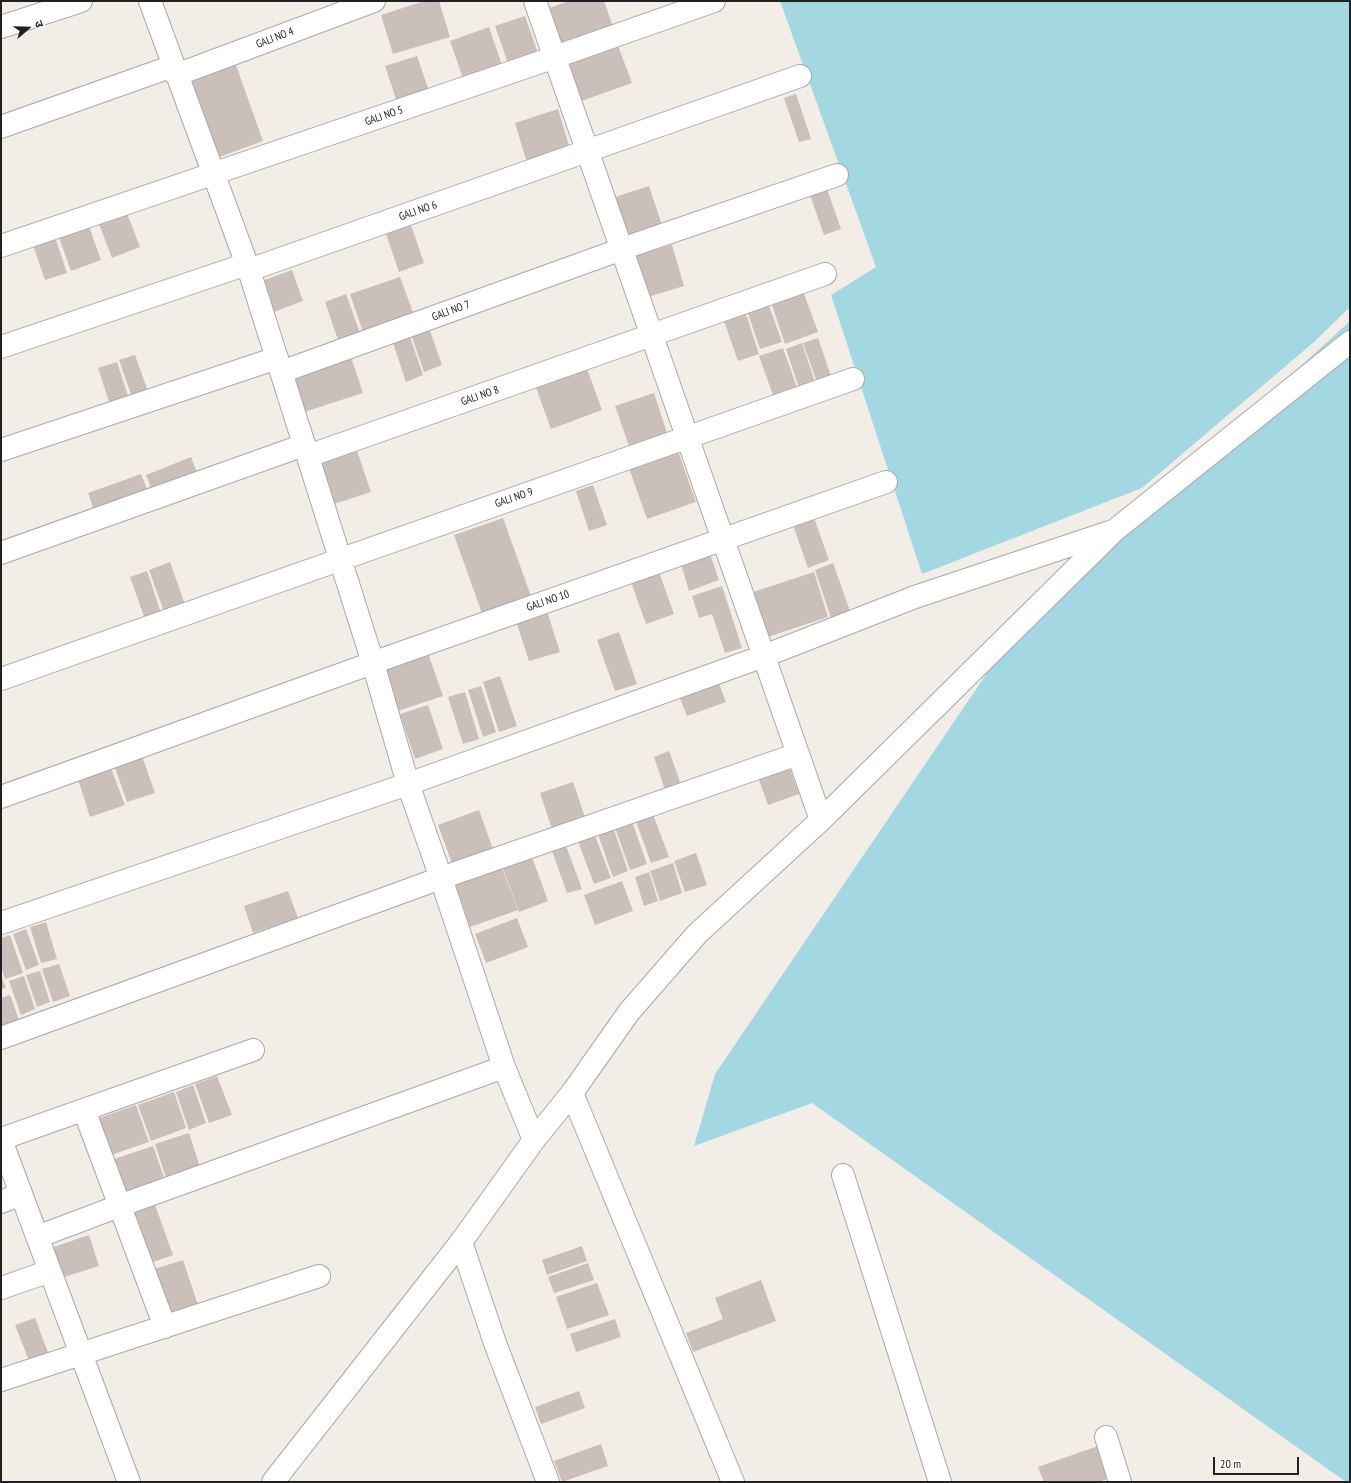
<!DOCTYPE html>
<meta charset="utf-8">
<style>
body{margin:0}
#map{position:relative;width:1351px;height:1483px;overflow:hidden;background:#f2eee7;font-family:"PT Sans Narrow","Noto Sans Devanagari",sans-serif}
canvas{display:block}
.frame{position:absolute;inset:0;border:2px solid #212121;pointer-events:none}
.north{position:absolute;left:8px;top:8px;width:40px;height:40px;-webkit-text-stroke:3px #fff;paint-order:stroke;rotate:70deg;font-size:11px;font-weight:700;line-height:16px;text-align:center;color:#212121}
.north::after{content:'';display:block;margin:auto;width:14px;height:18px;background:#212121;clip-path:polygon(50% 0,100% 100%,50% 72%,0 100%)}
.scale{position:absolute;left:1213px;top:1457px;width:86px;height:18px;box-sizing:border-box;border:2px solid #212121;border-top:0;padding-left:5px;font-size:12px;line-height:14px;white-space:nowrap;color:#212121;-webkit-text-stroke:3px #fff;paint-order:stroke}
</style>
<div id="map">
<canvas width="1351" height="1483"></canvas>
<div class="frame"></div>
<div class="north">उ</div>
<div class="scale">20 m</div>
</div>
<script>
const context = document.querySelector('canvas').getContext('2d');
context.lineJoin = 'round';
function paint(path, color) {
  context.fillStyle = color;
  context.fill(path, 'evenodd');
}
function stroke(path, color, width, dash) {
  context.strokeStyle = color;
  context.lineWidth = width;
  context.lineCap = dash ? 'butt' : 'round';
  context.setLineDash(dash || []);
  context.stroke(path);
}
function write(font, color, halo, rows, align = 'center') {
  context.font = font + ' "PT Sans Narrow",sans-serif';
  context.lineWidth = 3;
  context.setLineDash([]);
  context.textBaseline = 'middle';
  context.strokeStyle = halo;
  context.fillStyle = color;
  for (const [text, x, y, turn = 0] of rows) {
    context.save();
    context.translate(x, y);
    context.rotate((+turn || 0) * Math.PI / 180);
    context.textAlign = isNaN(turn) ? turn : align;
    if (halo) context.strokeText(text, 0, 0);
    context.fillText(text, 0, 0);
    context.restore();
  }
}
const water = new Path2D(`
 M 780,1 L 1350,1 L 1350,307 L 1314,342 L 1142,488 L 922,574 L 831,295 L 876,267 Z
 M 1350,321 L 1350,1482 L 1346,1482 L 812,1103 L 694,1146 L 715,1074 L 1023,620 Z`);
const building = new Path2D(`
 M 424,1 L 439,1 L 450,37 L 393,54 L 381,15 Z
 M 569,1 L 604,1 L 615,32 L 557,51 L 543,10 Z
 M 525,16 L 539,56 L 509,66 L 495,26 Z
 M 489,27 L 504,71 L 465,84 L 450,41 Z
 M 617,43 L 632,83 L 576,103 L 561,62 Z
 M 417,56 L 429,91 L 397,102 L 385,66 Z
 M 236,65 L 263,141 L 217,158 L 190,82 Z
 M 796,94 L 811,139 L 799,142 L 784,98 Z
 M 558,109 L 570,149 L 527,163 L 515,123 Z
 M 649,186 L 662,225 L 622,238 L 609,199 Z
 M 827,189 L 841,229 L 824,235 L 810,195 Z
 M 125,208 L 140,247 L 112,258 L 97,219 Z
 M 87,221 L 101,260 L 71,271 L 57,232 Z
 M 411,225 L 424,263 L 399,272 L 386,234 Z
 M 54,234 L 67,273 L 45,280 L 32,242 Z
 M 672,245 L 684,286 L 645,298 L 632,256 Z
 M 292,270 L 303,301 L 266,315 L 254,284 Z
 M 400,277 L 414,315 L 363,332 L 350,294 Z
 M 803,291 L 818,332 L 785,344 L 771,302 Z
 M 346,294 L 360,333 L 338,340 L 325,302 Z
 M 768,303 L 782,342 L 760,349 L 747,311 Z
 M 745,311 L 759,354 L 738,361 L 723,318 Z
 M 429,328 L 442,365 L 424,372 L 411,334 Z
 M 409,334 L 423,375 L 406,382 L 392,340 Z
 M 818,338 L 832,379 L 818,385 L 803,343 Z
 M 802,343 L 816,385 L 800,391 L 786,349 Z
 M 783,348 L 799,393 L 775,401 L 759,356 Z
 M 350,354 L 363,393 L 301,413 L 288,374 Z
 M 135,355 L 149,394 L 133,400 L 119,360 Z
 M 117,362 L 130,402 L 111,408 L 98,368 Z
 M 587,369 L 602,410 L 551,429 L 536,388 Z
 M 654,393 L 668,436 L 630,449 L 615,406 Z
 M 357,451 L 371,492 L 331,505 L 317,464 Z
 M 678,451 L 696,502 L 647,519 L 629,468 Z
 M 191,457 L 199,478 L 154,495 L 146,475 Z
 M 141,474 L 149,494 L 95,513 L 88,493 Z
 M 593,485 L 607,525 L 589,531 L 576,491 Z
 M 503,518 L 532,599 L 483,616 L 454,535 Z
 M 814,518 L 829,560 L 808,568 L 793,525 Z
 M 710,554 L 719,580 L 689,591 L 681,564 Z
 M 170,562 L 187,610 L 166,617 L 149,570 Z
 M 833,563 L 850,611 L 831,618 L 815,570 Z
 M 147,571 L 162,616 L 146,622 L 130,577 Z
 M 659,572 L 674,614 L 646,624 L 631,582 Z
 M 814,572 L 828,617 L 759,640 L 744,595 Z
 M 722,586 L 742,648 L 725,653 L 712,614 L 699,618 L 692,596 Z
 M 547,611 L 560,652 L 529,661 L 516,621 Z
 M 619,632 L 637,684 L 615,691 L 597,640 Z
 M 428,653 L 443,696 L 398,711 L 383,668 Z
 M 500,676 L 517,726 L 499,732 L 483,682 Z
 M 718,681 L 726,702 L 687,716 L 679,696 Z
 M 481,686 L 496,732 L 483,737 L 468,690 Z
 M 465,692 L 479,739 L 463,744 L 448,697 Z
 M 428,705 L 443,749 L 415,759 L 400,714 Z
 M 669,751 L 682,787 L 666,793 L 654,757 Z
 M 142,756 L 155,793 L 127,802 L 114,765 Z
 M 787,761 L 799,794 L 768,805 L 756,772 Z
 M 111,768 L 125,805 L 90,817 L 78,779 Z
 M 573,782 L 587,823 L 554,835 L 540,793 Z
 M 651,809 L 669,857 L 651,863 L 634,816 Z
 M 479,810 L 494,852 L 453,866 L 438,825 Z
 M 630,816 L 647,864 L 630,870 L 613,822 Z
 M 612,824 L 628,871 L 613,877 L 596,829 Z
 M 593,830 L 611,878 L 594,884 L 576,836 Z
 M 565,843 L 582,889 L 567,893 L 551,848 Z
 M 529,849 L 548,901 L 519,912 L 500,860 Z
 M 696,853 L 707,885 L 685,892 L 674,861 Z
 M 673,863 L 682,893 L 660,901 L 650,871 Z
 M 501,865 L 518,910 L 470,927 L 454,881 Z
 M 649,872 L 658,901 L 644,906 L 635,877 Z
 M 622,881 L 633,911 L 595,925 L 584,895 Z
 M 288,891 L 298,918 L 253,933 L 244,906 Z
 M 517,918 L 528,947 L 486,963 L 475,934 Z
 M 46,922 L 57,959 L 41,963 L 30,927 Z
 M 26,929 L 39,965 L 26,970 L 13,934 Z
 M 10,935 L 23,973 L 5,979 L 1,966 L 1,938 Z
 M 59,964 L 70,996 L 53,1002 L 42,969 Z
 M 40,971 L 50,1002 L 37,1007 L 26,975 Z
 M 1,975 L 6,988 L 1,989 Z
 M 24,976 L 35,1009 L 21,1015 L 9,981 Z
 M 10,995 L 19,1020 L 1,1027 L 1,998 Z
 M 217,1076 L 232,1115 L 209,1123 L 195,1084 Z
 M 193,1085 L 206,1123 L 189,1130 L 176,1092 Z
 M 174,1092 L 186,1128 L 151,1141 L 138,1105 Z
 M 136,1105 L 149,1142 L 108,1156 L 96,1119 Z
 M 189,1133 L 202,1173 L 168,1184 L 155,1144 Z
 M 153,1146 L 167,1186 L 125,1201 L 111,1160 Z
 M 154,1202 L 173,1255 L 148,1264 L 129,1211 Z
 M 89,1235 L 99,1266 L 55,1280 L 45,1250 Z
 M 582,1246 L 587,1261 L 547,1275 L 542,1260 Z
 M 183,1260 L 201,1314 L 170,1325 L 151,1270 Z
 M 588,1263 L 594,1280 L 554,1293 L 548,1277 Z
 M 761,1280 L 776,1321 L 693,1352 L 686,1333 L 723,1319 L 715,1298 Z
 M 597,1283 L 609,1315 L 567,1329 L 556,1297 Z
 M 35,1318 L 49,1355 L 30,1363 L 15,1325 Z
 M 615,1319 L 621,1337 L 576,1352 L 570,1334 Z
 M 579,1391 L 585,1408 L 541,1424 L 535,1407 Z
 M 601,1444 L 608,1466 L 562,1482 L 554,1461 Z
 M 1098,1446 L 1110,1478 L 1099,1482 L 1044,1482 L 1038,1467 Z`);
const street = new Path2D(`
 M 150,1 L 249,270 L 373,663 L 408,784 L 441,878 L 504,1067 L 534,1140
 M 535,1 L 821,820
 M 1,27 L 81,1
 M 176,75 L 374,1
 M 1,127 L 173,66
 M 1,246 L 532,65 L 714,1
 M 249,270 L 800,76
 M 1,347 L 247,264
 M 281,372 L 636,244 L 837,175
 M 1,450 L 277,358
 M 308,456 L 825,274
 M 1,553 L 304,445
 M 1,679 L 853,379
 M 1,797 L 389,657 L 886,482
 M 1,923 L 408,784 L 764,656 L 915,597 L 1110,532
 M 1,1038 L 441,878 L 798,754
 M 572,1093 L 733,1482
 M 84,1110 L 165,1327
 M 1,1139 L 253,1050
 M 1,1140 L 129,1482
 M 843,1175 L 940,1482
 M 1,1202 L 21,1194
 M 37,1237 L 119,1206 L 504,1067
 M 461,1242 L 495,1343 L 548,1482
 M 1,1288 L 50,1271
 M 1,1380 L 319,1276
 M 1106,1437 L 1120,1482
 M 273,1482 L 461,1242 L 534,1140 L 572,1093 L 629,1012 L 697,934 L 821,820 L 1115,530 L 1350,342`);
const streetNames = [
 ["GALI NO 4",275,38,-21],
 ["GALI NO 5",384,116,-19],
 ["GALI NO 6",418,211,-19],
 ["GALI NO 7",451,311,-20],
 ["GALI NO 8",480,396,-19],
 ["GALI NO 9",514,498,-19],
 ["GALI NO 10",548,601,-19]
];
paint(water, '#a3d8e3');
paint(building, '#cbc0b9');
stroke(street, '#a8a8a8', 24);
stroke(street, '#fff', 22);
write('11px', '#212121', '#fff', streetNames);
</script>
